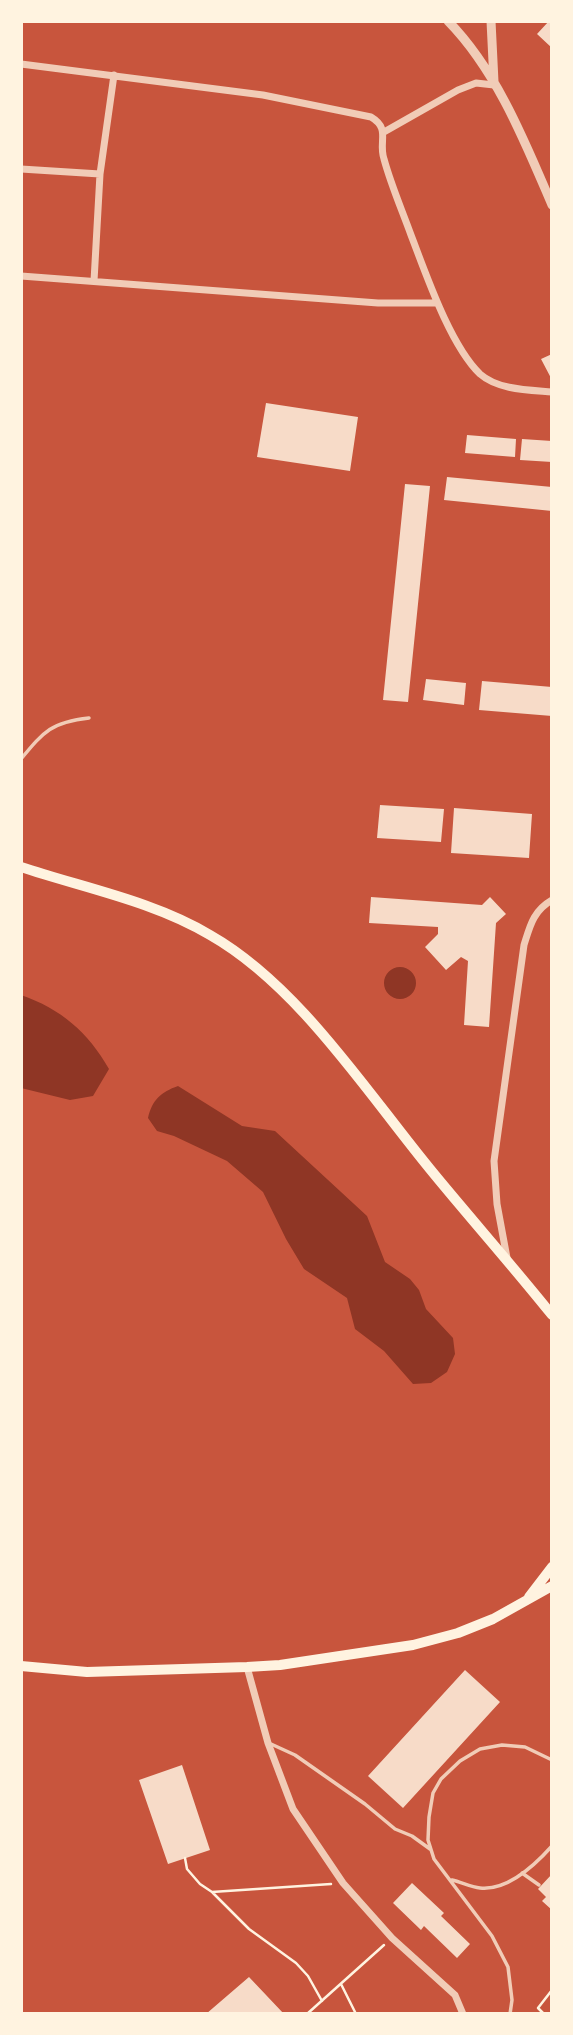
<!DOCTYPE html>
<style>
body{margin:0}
#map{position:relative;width:573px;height:2035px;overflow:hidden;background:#c8553d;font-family:Commissioner,sans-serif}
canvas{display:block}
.frame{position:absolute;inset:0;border:23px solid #fff3e0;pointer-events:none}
</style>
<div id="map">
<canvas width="573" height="2035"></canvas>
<div class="frame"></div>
</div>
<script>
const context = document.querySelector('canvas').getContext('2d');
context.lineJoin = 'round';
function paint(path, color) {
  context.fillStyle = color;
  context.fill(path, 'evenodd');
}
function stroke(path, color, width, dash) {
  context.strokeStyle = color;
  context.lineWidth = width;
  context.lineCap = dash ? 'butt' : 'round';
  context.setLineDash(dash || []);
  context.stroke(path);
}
const water = new Path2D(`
 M384 983a16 16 0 1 1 32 0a16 16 0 1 1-32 0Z
 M 21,995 C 61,1009 88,1032 109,1069 L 93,1096 L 70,1100 L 21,1088 Z
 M 178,1086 L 242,1126 L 275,1131 L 367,1216 L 385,1262 L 410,1279 L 419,1290 L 426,1309 L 453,1338 L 455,1354 L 447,1372 L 431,1383 L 413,1384 L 384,1351 L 355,1329 L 347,1298 L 304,1269 L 286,1239 L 263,1192 L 227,1161 L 174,1136 L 157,1131 L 148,1118 C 152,1100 161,1092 178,1086 Z`);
const building = new Path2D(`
 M 549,21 L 552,21 L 552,48 L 537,34 Z
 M 552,354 L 552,380 L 541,359 Z
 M 266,403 L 358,417 L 350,471 L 257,457 Z
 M 467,435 L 516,439 L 515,457 L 465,453 Z
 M 522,439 L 552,441 L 552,462 L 520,460 Z
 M 447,477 L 552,487 L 552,511 L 444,500 Z
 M 405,484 L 430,486 L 408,702 L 383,700 Z
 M 426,679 L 466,683 L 464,705 L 423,700 Z
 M 482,681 L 552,687 L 552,716 L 479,710 Z
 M 380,805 L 444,809 L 441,842 L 377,838 Z
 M 454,808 L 532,814 L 529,858 L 451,853 Z
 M 371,897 L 482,905 L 490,897 L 506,914 L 496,923 L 489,1027 L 464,1025 L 468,961 L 461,957 L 446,970 L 425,947 L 438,934 L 438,927 L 369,923 Z
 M 465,1670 L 500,1702 L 403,1808 L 368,1776 Z
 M 182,1765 L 210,1850 L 168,1864 L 139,1780 Z
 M 552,1874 L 552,1910 L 542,1901 L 546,1897 L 538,1889 Z
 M 412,1883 L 444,1913 L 441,1916 L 470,1944 L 457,1958 L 424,1926 L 421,1930 L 393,1903 Z
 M 249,1977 L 284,2014 L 206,2014 Z`);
const path = new Path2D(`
 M 185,1858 L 187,1869 L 200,1884 L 212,1892 L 249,1929 L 296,1963 L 308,1976 L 322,2001
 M 212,1892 L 331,1884
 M 341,1984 L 356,2014
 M 307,2014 L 384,1945
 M 544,2014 L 538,2008 L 552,1990`);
const service = new Path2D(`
 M 21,759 C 44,731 52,722 89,718
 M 271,1744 L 295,1755 L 365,1804 L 395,1829 L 412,1836 L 430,1849
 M 522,1873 L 539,1885
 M 452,1880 C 461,1882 471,1887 480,1888 C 508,1891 535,1865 552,1846
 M 510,2014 L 512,2000 L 508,1967 L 492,1936 L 434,1859 L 428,1840 L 429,1817 L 433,1793 L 441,1779 L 460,1761 L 480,1749 L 502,1745 L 525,1747 L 552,1760`);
const minor = new Path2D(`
 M 21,64 L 263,95 L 371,117 C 391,129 378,141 384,159 C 391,185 402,210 411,235 C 426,274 450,345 480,374 C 498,390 529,390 552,392
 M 384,132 L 458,90 L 476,83 L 494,85
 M 21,169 L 100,174
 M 21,276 L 378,303 L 437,303
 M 94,281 L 100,174 L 114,75
 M 507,1258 L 497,1204 L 494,1161 L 524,945 C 530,926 533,911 552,900
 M 247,1667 L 268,1743 L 293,1809 L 343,1883 L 392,1938 L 455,1995 L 463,2014`);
const tertiary = new Path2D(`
 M 448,21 C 497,71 525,142 552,205
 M 491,21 L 494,82`);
const secondary = new Path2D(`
 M 21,867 C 84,888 153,901 210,935 C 298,985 366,1091 430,1169 C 470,1218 512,1265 552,1315
 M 529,1597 L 552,1567
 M 21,1666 L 87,1672 L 247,1667 L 280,1665 L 413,1645 L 458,1633 L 493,1619 L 552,1586`);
paint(water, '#8f3625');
paint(building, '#f7dbc8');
stroke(path, '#fff3e0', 2.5);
stroke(service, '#f1ccb7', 3.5);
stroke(minor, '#f1ccb7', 7);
stroke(tertiary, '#f1ccb7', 9);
stroke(secondary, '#fff3e0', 10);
</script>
